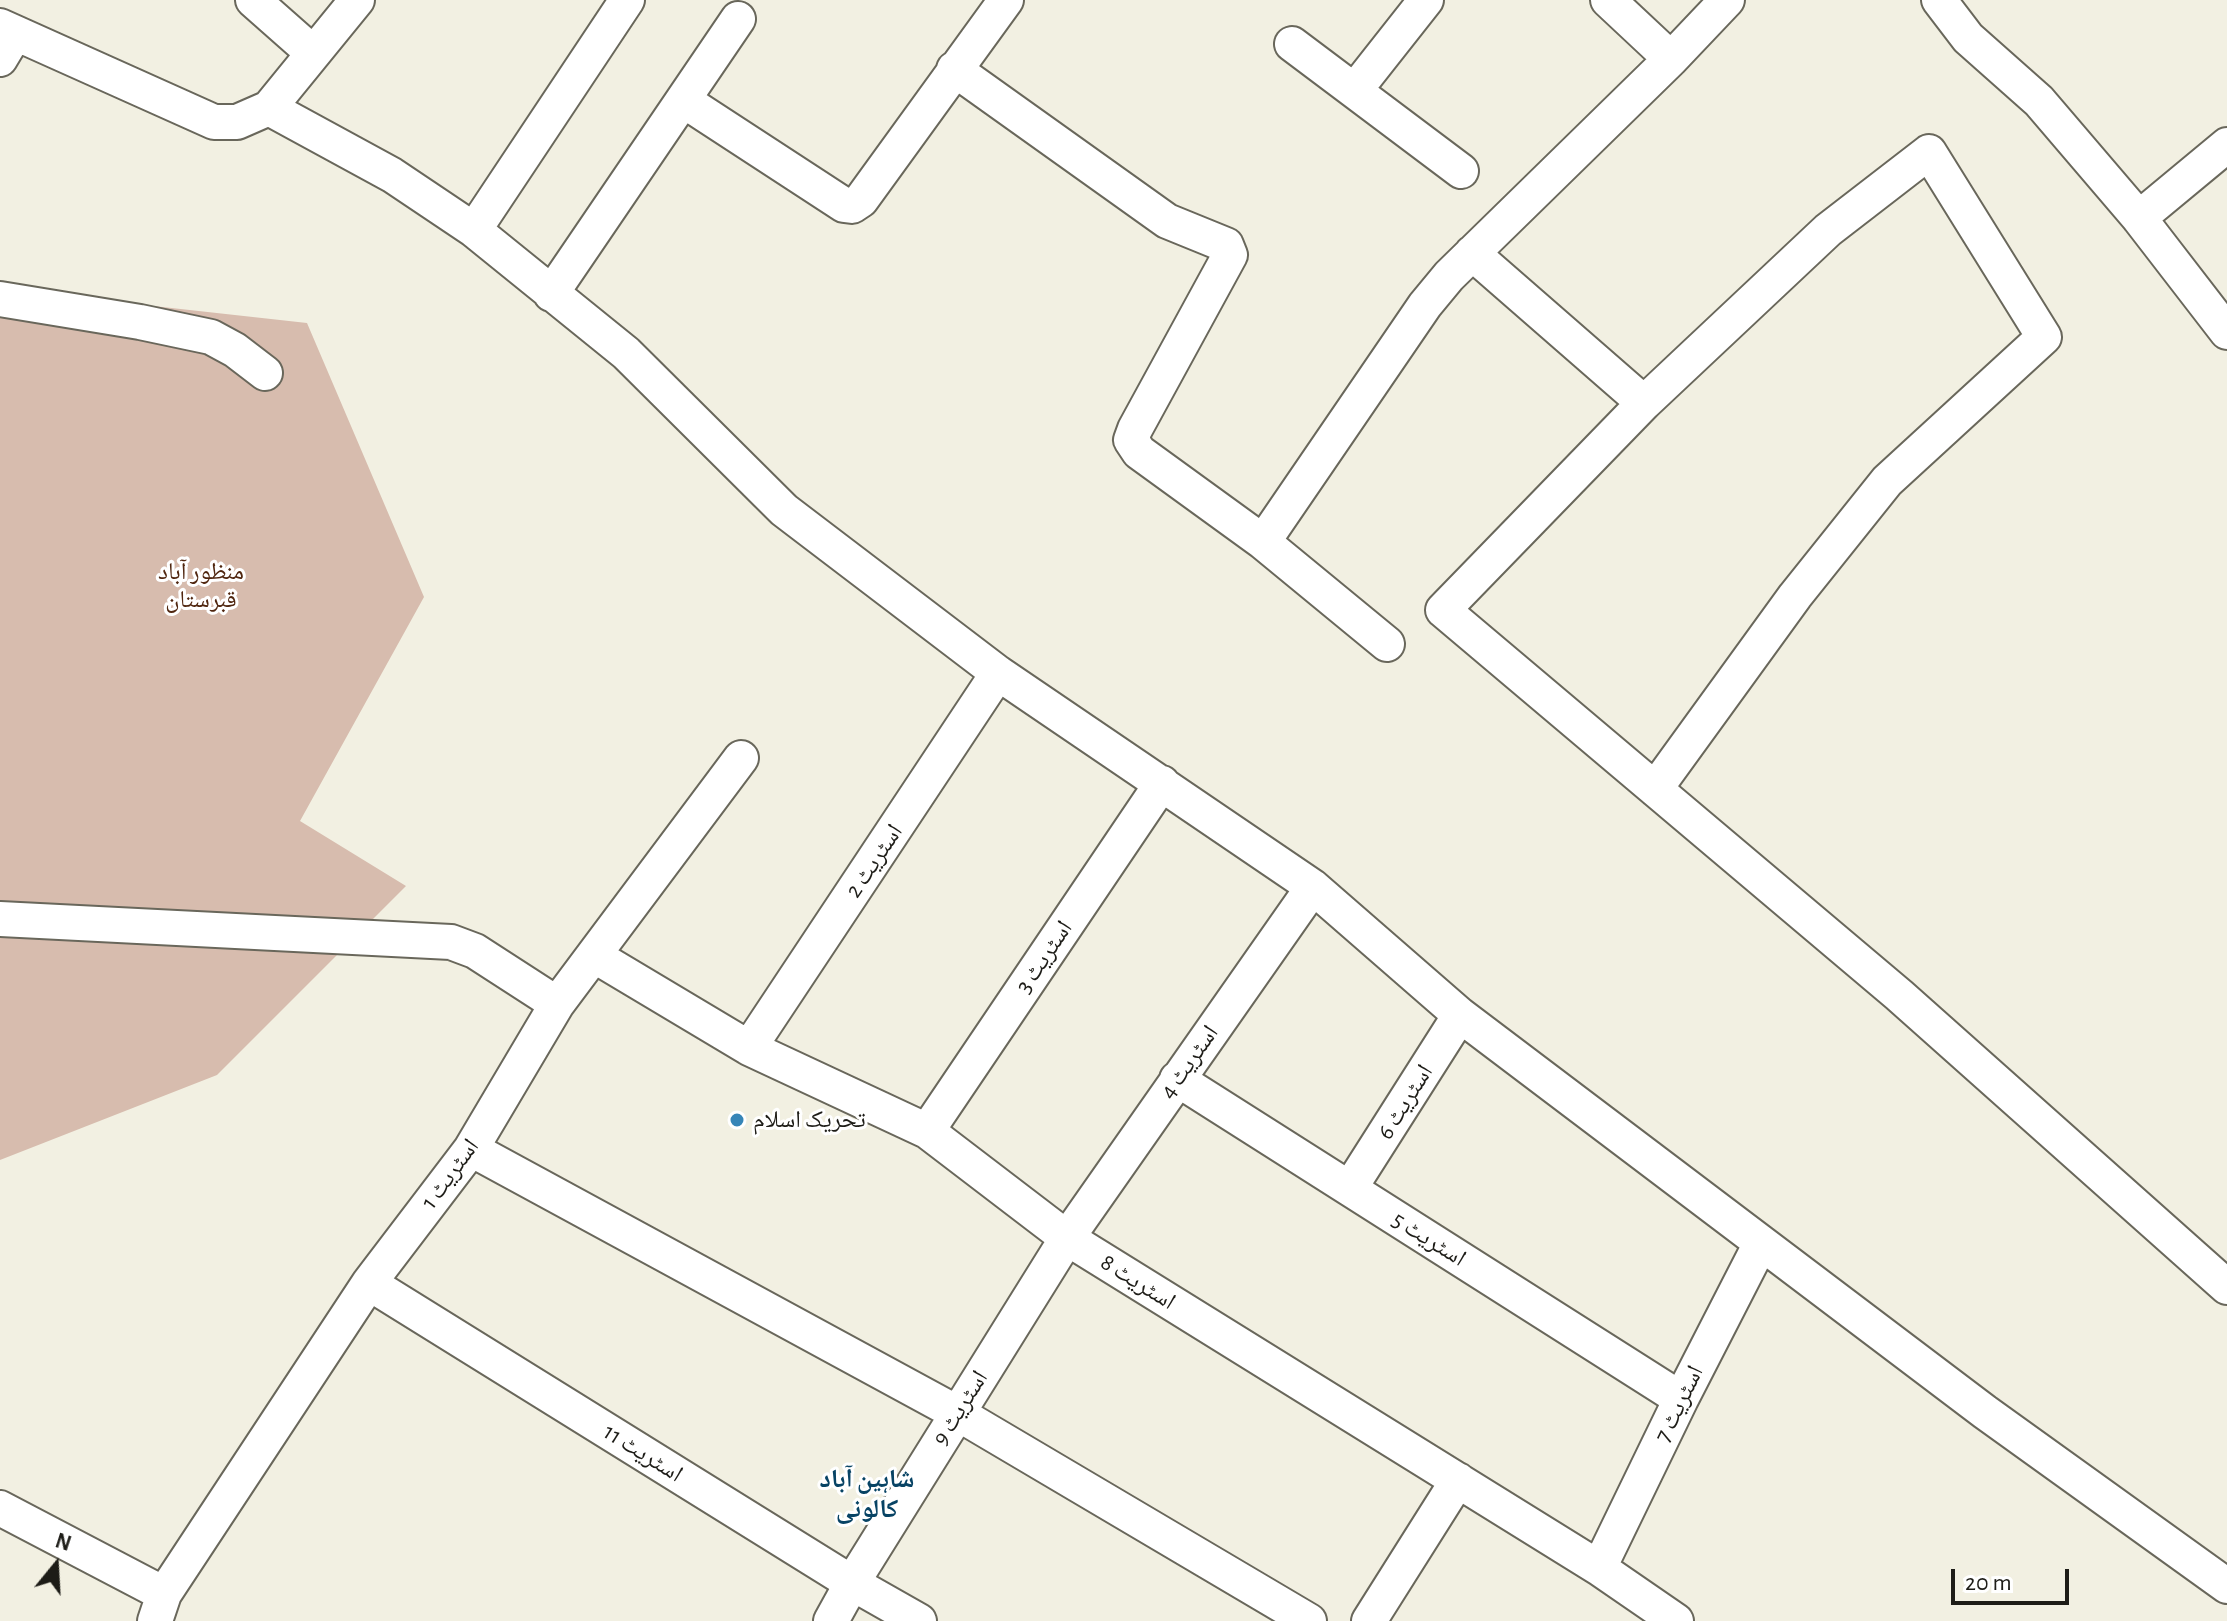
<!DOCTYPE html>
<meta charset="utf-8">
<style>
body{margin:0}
#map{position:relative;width:2227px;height:1621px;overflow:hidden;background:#f2f0e2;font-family:"Alegreya Sans",sans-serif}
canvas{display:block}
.north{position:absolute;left:16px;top:1525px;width:80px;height:80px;-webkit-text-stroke:6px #fff;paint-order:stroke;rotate:18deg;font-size:22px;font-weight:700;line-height:32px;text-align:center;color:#1d1c17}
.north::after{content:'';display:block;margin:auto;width:28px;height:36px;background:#1d1c17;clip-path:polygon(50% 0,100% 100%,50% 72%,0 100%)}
.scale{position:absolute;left:1951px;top:1569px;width:118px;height:36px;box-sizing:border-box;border:4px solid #1d1c17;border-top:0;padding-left:10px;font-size:24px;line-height:28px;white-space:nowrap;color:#1d1c17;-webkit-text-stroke:6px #fff;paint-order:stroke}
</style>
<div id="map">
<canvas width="2227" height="1621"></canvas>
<div class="north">N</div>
<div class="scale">20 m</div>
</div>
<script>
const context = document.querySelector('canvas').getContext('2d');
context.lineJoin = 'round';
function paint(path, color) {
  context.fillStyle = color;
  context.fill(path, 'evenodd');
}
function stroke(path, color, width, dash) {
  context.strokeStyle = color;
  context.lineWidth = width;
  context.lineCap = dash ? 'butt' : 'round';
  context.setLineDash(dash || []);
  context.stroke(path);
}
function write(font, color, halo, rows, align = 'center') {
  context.font = font + ' "Alegreya Sans","Noto Naskh Arabic",sans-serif';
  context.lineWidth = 6;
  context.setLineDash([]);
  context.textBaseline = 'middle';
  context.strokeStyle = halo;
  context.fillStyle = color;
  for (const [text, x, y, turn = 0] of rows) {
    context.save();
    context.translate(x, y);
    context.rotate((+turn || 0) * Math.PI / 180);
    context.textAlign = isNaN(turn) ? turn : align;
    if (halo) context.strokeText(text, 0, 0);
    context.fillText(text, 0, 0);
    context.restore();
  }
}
const green = new Path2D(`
 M 0,289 L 307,323 L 424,597 L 300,821 L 406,886 L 217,1075 L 0,1160 Z`);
const street = new Path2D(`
 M 253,0 L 313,53
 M 1608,0 L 1671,59
 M 1939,0 L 1968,38 L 2039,101 L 2139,218 L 2227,332
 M 0,26 L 214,122 L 237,122 L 269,108 L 357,0
 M 1292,44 L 1461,171
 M 0,59 L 15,34
 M 954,69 L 1167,221 L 1226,245 L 1230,255 L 1135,429 L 1131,440 L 1139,452 L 1263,542 L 1387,644
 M 1355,90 L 1426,0
 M 683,100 L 844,205 L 852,206 L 861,200 L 1006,0
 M 269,108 L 392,175 L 474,230 L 626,353 L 784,510 L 998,673 L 1313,887 L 1460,1015 L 1985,1412 L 2227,1586
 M 2139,218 L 2227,145
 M 474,230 L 627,0
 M 1472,253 L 1644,403
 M 551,294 L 738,19
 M 0,299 L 140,322 L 211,337 L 235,350 L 265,373
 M 1263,542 L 1425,305 L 1449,276 L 1671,59 L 1727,0
 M 1655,789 L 1795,596 L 1887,481 L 2044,337 L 1929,152 L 1828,230 L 1644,403 L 1443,610 L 1899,995 L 2227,1287
 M 0,919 L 451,942 L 475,951 L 557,1004
 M 595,956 L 749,1048 L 927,1131 L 1067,1238 L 1599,1568 L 1676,1621
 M 749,1048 L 998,673
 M 1177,1079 L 1681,1399
 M 927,1131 L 1162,783
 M 471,1149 L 957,1413 L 1309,1621
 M 1350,1188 L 1460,1015
 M 369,1283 L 852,1583 L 919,1621
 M 0,1508 L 164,1594
 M 1599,1568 L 1681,1399 L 1761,1243
 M 155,1621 L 164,1594 L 369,1283 L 471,1149 L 557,1004 L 741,758
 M 831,1621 L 852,1583 L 1067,1238 L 1313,887
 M 1369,1621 L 1458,1480`);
const markers = [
 [737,1120,8,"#3685b7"]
];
const parkNames = [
 ["منظور آباد",201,572],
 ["قبرستان",201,600]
];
const streetNames = [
 ["اسٹریٹ 2",874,861,-56],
 ["اسٹریٹ 3",1044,957,-56],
 ["اسٹریٹ 4",1189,1062,-55],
 ["اسٹریٹ 6",1405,1102,-58],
 ["اسٹریٹ 1",450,1174,-54],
 ["اسٹریٹ 5",1429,1239,32],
 ["اسٹریٹ 8",1138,1282,32],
 ["اسٹریٹ 7",1679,1404,-64],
 ["اسٹریٹ 9",960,1408,-58],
 ["اسٹریٹ 11",643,1453,32]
];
const poiNames = [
 ["تحریک اسلام",753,1120]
];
const neighbourhoodNames = [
 ["شاہین آباد",867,1479],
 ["کالونی",867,1509]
];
paint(green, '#d7bcae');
stroke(street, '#69675b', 38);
stroke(street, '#fff', 34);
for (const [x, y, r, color] of markers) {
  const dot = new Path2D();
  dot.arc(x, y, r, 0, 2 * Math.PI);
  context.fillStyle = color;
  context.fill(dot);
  stroke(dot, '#fff', 3);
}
write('24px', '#50260f', '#fff', parkNames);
write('24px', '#1d1c17', '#fff', streetNames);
write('24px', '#1d1c17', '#fff', poiNames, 'left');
write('bold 26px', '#074364', '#fff', neighbourhoodNames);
</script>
